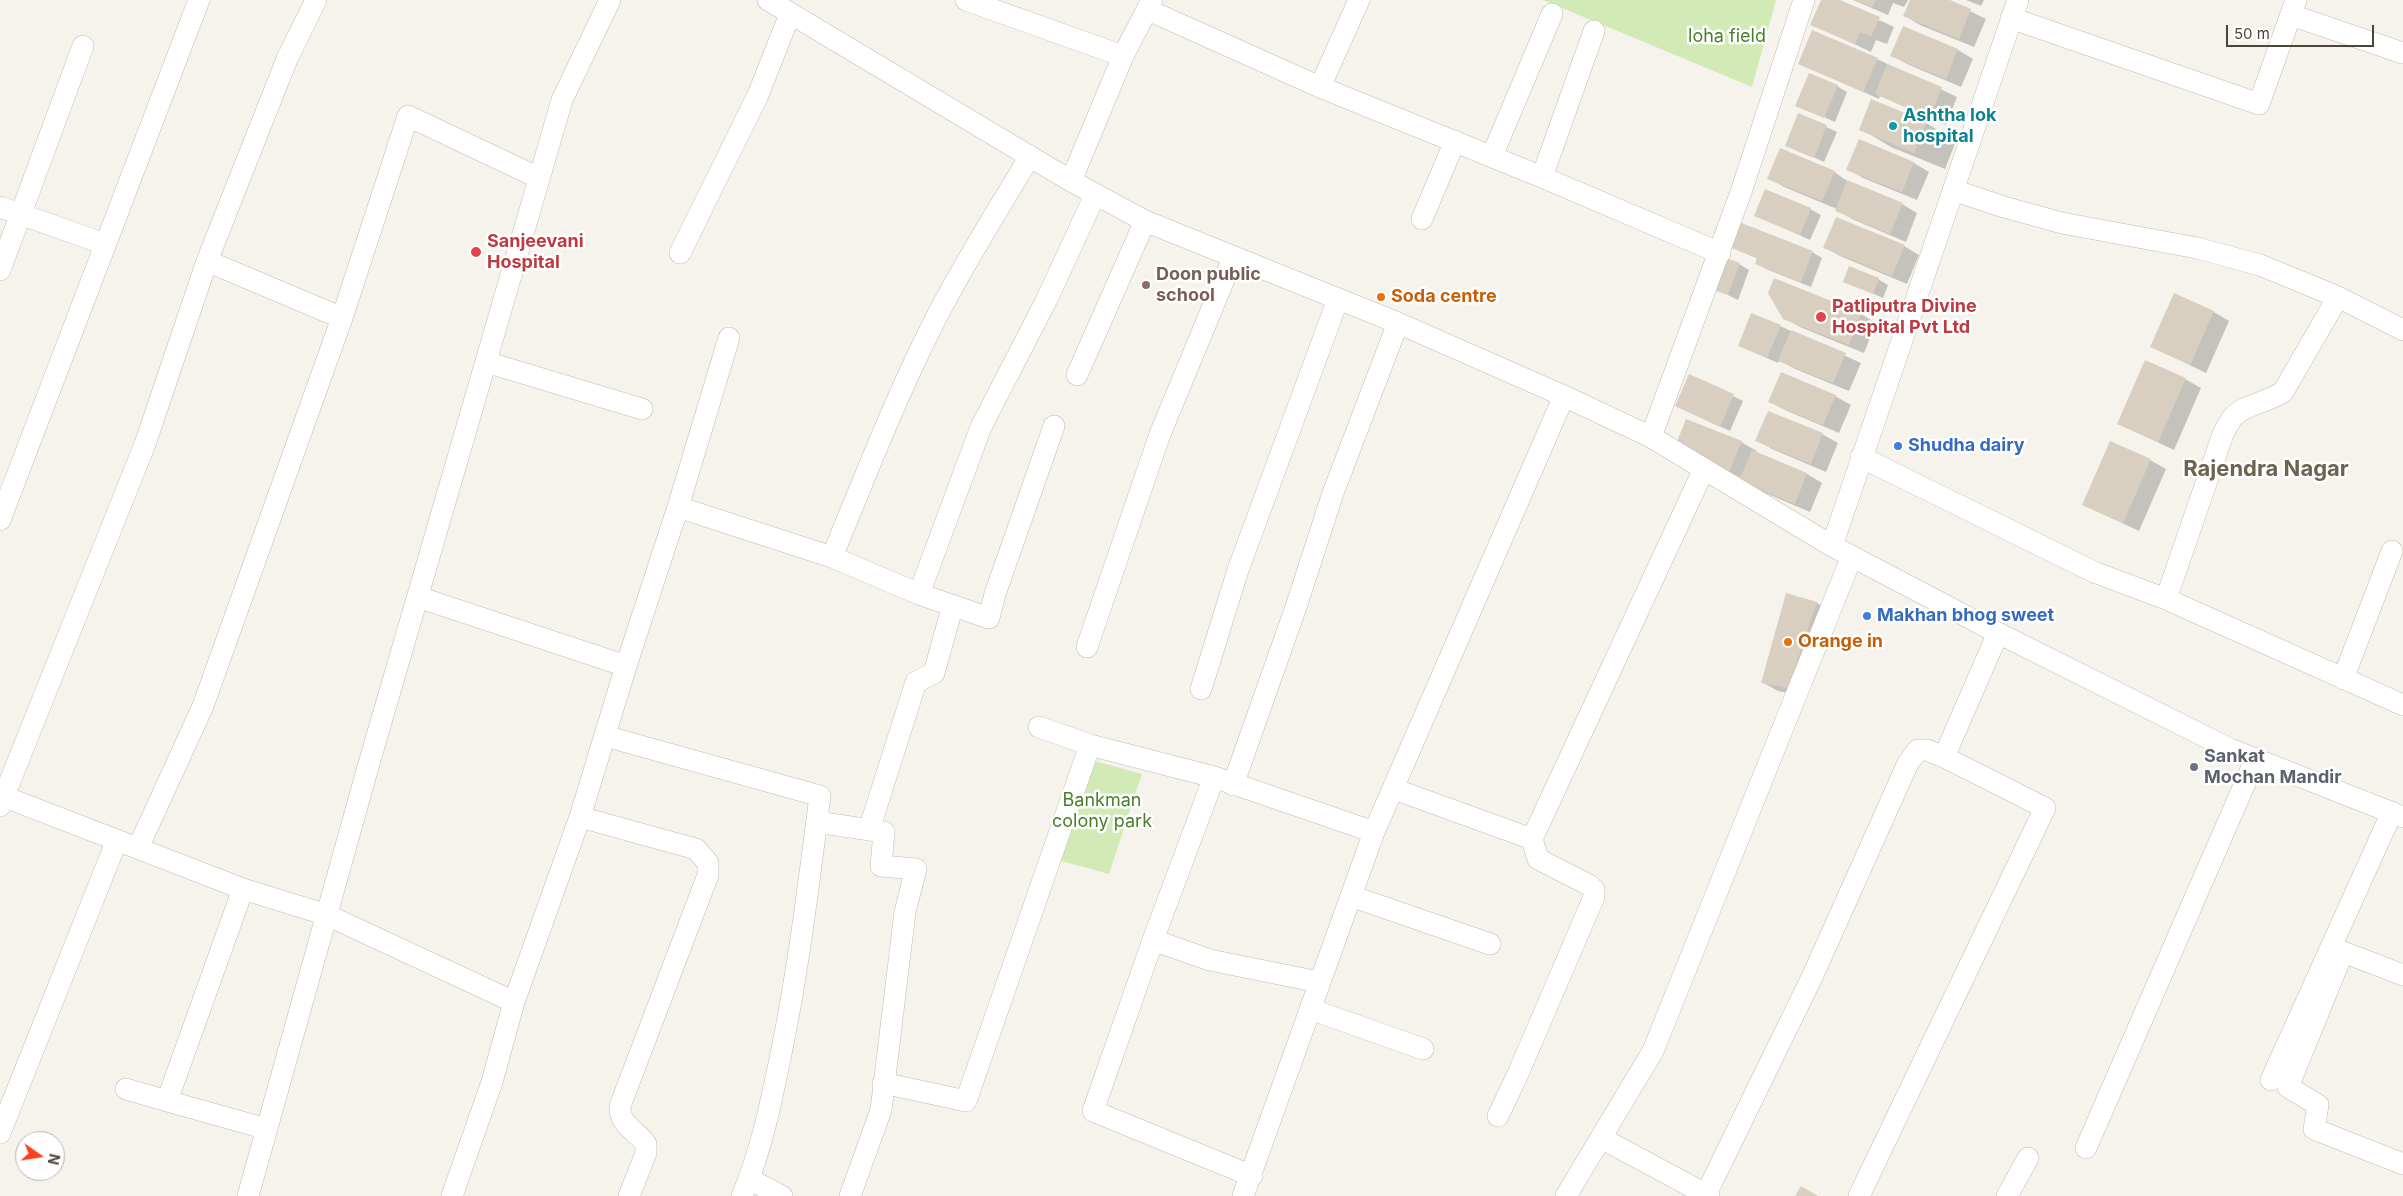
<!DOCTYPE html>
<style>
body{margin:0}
#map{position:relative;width:2403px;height:1196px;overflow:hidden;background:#f6f3ec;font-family:Inter,sans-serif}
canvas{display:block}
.north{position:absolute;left:15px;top:1131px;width:50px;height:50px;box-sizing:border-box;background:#fff;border:1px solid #b7b4b0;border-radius:50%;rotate:103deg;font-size:14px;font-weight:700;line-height:20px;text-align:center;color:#4b4439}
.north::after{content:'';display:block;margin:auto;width:18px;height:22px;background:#fc3f1d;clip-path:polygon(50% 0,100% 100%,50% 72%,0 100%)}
.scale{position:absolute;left:2226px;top:25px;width:148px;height:22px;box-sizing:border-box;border:2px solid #4b4439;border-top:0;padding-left:6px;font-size:15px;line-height:18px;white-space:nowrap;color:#4b4439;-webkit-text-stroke:4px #fff;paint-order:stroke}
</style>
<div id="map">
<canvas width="2403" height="1196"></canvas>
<div class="north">N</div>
<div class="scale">50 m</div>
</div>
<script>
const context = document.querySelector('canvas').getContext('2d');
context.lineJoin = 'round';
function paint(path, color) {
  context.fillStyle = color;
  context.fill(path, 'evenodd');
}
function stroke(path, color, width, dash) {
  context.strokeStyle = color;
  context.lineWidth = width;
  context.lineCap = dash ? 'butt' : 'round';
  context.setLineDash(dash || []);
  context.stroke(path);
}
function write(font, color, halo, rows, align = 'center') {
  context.font = font + ' Inter,sans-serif';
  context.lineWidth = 5;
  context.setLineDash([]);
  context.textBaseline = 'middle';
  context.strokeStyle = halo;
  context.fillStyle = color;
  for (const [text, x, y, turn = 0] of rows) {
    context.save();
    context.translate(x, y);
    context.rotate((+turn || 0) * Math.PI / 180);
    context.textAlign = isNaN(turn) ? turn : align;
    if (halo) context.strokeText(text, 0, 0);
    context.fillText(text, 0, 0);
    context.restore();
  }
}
const green = new Path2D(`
 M 1543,0 L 1776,0 L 1752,87 Z
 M 1091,760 L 1142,774 L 1109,874 L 1058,860 Z`);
const shadow = new Path2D(`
 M 1822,0 L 1836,0 L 1894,27 L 1887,44 L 1876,40 L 1871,52 L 1812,24 Z
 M 1853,0 L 1908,0 L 1904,7 L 1893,3 L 1888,15 Z
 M 1911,0 L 1947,0 L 1986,19 L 1974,47 L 1920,25 L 1905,16 Z
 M 1966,0 L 1984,0 L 1981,6 Z
 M 1958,50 L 1973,59 L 1961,87 L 1907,64 L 1892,56 Z
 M 1877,59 L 1957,97 L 1946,125 L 1880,96 L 1879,99 L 1800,63 Z
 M 1837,86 L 1847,92 L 1835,122 L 1797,105 Z
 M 1799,114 L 1837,132 L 1824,162 L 1787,145 Z
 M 1926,123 L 1956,141 L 1945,169 L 1891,147 L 1861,129 Z
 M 1860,141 L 1914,163 L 1929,172 L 1917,200 L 1863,178 L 1848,169 Z
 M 1834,172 L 1849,182 L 1902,204 L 1917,213 L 1906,242 L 1852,219 L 1837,209 L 1784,187 L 1769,178 Z
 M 1810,209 L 1821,215 L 1810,240 L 1755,215 Z
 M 1904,246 L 1919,255 L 1907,284 L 1840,256 L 1824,247 Z
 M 1731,247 L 1812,252 L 1822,258 L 1811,287 L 1766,269 L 1756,263 L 1758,259 Z
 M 1739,264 L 1749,270 L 1738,300 L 1716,289 Z
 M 1878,279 L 1888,285 L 1883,298 L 1845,281 Z
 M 2214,312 L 2229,321 L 2206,373 L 2151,346 Z
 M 1861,314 L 1876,323 L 1864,353 L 1800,327 L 1784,318 Z
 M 1780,326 L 1861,363 L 1849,391 L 1795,369 L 1779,360 L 1778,363 L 1740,346 Z
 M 2185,379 L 2201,388 L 2174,450 L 2119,424 Z
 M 1733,396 L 1743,401 L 1730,431 L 1676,406 Z
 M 1835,396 L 1851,405 L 1839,433 L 1785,410 L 1770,402 Z
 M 1822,434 L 1838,443 L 1826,472 L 1772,449 L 1757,440 Z
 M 1741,442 L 1757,451 L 1756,453 L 1807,474 L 1822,483 L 1810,512 L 1756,489 L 1742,478 L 1691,457 Z
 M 2150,460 L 2166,469 L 2139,531 L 2083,505 Z
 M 1787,595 L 1817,603 L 1832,612 L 1804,696 L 1778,691 L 1762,682 Z`);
const building = new Path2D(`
 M 1821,0 L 1840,0 L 1880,17 L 1871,36 L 1860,32 L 1855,44 L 1810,25 Z
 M 1855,0 L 1876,0 L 1872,7 Z
 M 1910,0 L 1950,0 L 1971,9 L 1959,39 L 1903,16 Z
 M 1903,26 L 1958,49 L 1946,79 L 1890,56 Z
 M 1812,30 L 1878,58 L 1863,92 L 1798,64 Z
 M 1887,64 L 1942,87 L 1930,117 L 1875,94 Z
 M 1809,73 L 1838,85 L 1824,118 L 1795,106 Z
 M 1871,99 L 1927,122 L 1914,153 L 1859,130 Z
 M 1798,113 L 1827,125 L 1814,158 L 1785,146 Z
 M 1859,139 L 1914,162 L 1902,192 L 1846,170 Z
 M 1780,148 L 1835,171 L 1822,201 L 1767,179 Z
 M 1847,180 L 1903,203 L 1890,234 L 1835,211 Z
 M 1765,189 L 1811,208 L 1800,235 L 1754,216 Z
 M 1836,217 L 1905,245 L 1892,276 L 1823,248 Z
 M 1739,222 L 1813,251 L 1801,282 L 1755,264 L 1757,258 L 1729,247 Z
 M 1726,258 L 1740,263 L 1728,295 L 1714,290 Z
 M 1849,266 L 1879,278 L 1873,294 L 1843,282 Z
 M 1774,278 L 1861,313 L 1849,345 L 1783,319 L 1768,293 Z
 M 2174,293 L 2214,311 L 2190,365 L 2150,347 Z
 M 1751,313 L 1781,325 L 1767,358 L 1738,346 Z
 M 1791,330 L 1846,353 L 1833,383 L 1778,361 Z
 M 2145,360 L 2186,378 L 2158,442 L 2117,424 Z
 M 1781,372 L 1836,395 L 1823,425 L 1768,402 Z
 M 1689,374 L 1734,394 L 1720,427 L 1675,406 Z
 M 1768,411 L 1823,433 L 1811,464 L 1755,441 Z
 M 1686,419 L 1742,441 L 1729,472 L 1674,449 Z
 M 2110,441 L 2151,459 L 2123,523 L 2082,505 Z
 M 1752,450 L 1807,473 L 1795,504 L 1739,481 Z
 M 1786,593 L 1817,602 L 1788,688 L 1761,683 Z
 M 1801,1186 L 1818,1196 L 1795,1196 Z`);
const minor = new Path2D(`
 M 768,0 L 1071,181 L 1145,221 L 1398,323 L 1564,396 L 1651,437 L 1832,546 L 1998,633 L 2230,749 L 2403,817
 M 966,0 L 1123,56
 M 1148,10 L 1320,87 L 1359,0
 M 2291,15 L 2403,53
 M 2011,18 L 2259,104 L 2296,0
 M 1320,87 L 1542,177 L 1720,253
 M 1492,156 L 1552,14
 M 1542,177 L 1594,31
 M 1071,181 L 1123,56 L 1152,0
 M 1953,190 L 2004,207 L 2062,223 L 2197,248 L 2260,265 L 2338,297 L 2403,330
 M 0,207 L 105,244
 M 1422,219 L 1455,141
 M 680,253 L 758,95 L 790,14
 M 207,261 L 342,318
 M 0,270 L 83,46
 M 486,362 L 642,409
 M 1077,375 L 1145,221
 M 1651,437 L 1741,192 L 1804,0
 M 1861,457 L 2094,572 L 2166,599 L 2403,705
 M 678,507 L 729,338
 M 0,520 L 199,0
 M 1832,546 L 2018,0
 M 832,557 C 864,479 895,399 933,324 C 962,266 997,212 1030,156
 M 919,594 L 981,427 L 1047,299 L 1095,195
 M 418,597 L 626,666 L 678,507 L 832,557 L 919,594 L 989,618 L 995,594 L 1054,426
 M 2166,599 L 2223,434 C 2226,429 2229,422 2233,417 C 2244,405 2268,402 2283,392 L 2338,297
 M 1087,647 L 1160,434 L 1233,258
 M 2343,679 L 2392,551
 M 1201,689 L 1238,570 L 1338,299
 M 1039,727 L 1090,745 L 1214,777 L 1374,832 L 1564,396
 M 605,736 L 820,796 C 809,881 799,965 782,1049 C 772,1098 762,1149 742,1196
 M 1214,777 L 1153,940 L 1093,1111 L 1252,1176
 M 1233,785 L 1296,607 L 1333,493 L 1398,323
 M 1394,789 L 1532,839 L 1704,469
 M 0,795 L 243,889 L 327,915 L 514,1002
 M 0,806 L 145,444 L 207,261 L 287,59 L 316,0
 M 580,817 L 696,849 L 708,863 L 708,875 L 620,1106 C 619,1125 636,1130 646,1144 L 646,1153 L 629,1196
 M 817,822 L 884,832 L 881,866 L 916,869 L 905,912 L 881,1110 L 850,1196
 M 869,830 L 916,682 L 934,673 L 953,605
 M 138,848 L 203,706 L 342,318 L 408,116 L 539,178
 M 243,889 L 167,1101 L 267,1129
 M 1351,896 L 1490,944
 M 1153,940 L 1210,960 L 1319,982
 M 2403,975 L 2343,952 L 2288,1087 L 2318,1105 L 2314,1129 L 2403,1164
 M 1310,1009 L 1423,1049
 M 2271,1080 L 2392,812
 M 883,1083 L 966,1101 L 1090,745
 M 126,1089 L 167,1101
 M 1498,1116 L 1517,1076 L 1594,897 L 1594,890 L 1589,885 L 1538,859 L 1532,839
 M 0,1133 L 117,840
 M 1601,1138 L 1709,1196
 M 2086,1148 L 2256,758
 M 749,1179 L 782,1196
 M 248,1196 L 370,760 L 562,100 L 610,0
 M 452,1196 L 492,1082 L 514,1002 L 580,817 L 626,666
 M 1243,1196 L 1374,832
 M 1566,1196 L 1653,1051 L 1852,556
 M 1705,1196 L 1813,975 L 1908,763 L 1918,750 L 1927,750 L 1944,757
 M 1859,1196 L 2045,808 L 1944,757 L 1998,633
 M 2007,1196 L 2028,1158`);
const markers = [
 [1893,126,5,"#0f9aa8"],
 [476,252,6,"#e0444e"],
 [1146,285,5,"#8d6e63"],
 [1381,297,5,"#e8710a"],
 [1821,317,6,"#e0444e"],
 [1898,446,5,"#3f7fe0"],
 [1867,616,5,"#3f7fe0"],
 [1788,642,5,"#e8710a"],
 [2194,767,5,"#6b7280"]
];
const parkNames = [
 ["loha field",1727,37],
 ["Bankman",1102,801],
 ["colony park",1102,822]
];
const cultureNames = [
 ["Ashtha lok",1903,116],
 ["hospital",1903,137]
];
const healthNames = [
 ["Sanjeevani",487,242],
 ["Hospital",487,263],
 ["Patliputra Divine",1832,307],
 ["Hospital Pvt Ltd",1832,328]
];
const educationNames = [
 ["Doon public",1156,275],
 ["school",1156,296]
];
const foodNames = [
 ["Soda centre",1391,297],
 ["Orange in",1798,642]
];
const shopNames = [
 ["Shudha dairy",1908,446],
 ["Makhan bhog sweet",1877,616]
];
const worshipNames = [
 ["Sankat",2204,757],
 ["Mochan Mandir",2204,778]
];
const districtNames = [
 ["Rajendra Nagar",2266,469]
];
paint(green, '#d2eab5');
paint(shadow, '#0003');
paint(building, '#d8cfc1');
stroke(minor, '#c2bbae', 22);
stroke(minor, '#fff', 21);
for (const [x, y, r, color] of markers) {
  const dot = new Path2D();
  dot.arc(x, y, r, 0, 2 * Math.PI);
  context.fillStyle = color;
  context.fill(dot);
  stroke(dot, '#fff', 2);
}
write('18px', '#4a7f2a', '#fff', parkNames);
write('bold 18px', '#0d838f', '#fff', cultureNames, 'left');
write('bold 18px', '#be3a42', '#fff', healthNames, 'left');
write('bold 18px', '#785e54', '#fff', educationNames, 'left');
write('bold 18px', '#c56008', '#fff', foodNames, 'left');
write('bold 18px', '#366cbe', '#fff', shopNames, 'left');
write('bold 18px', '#5b616d', '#fff', worshipNames, 'left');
write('bold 22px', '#6e6250', '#fff', districtNames);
</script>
